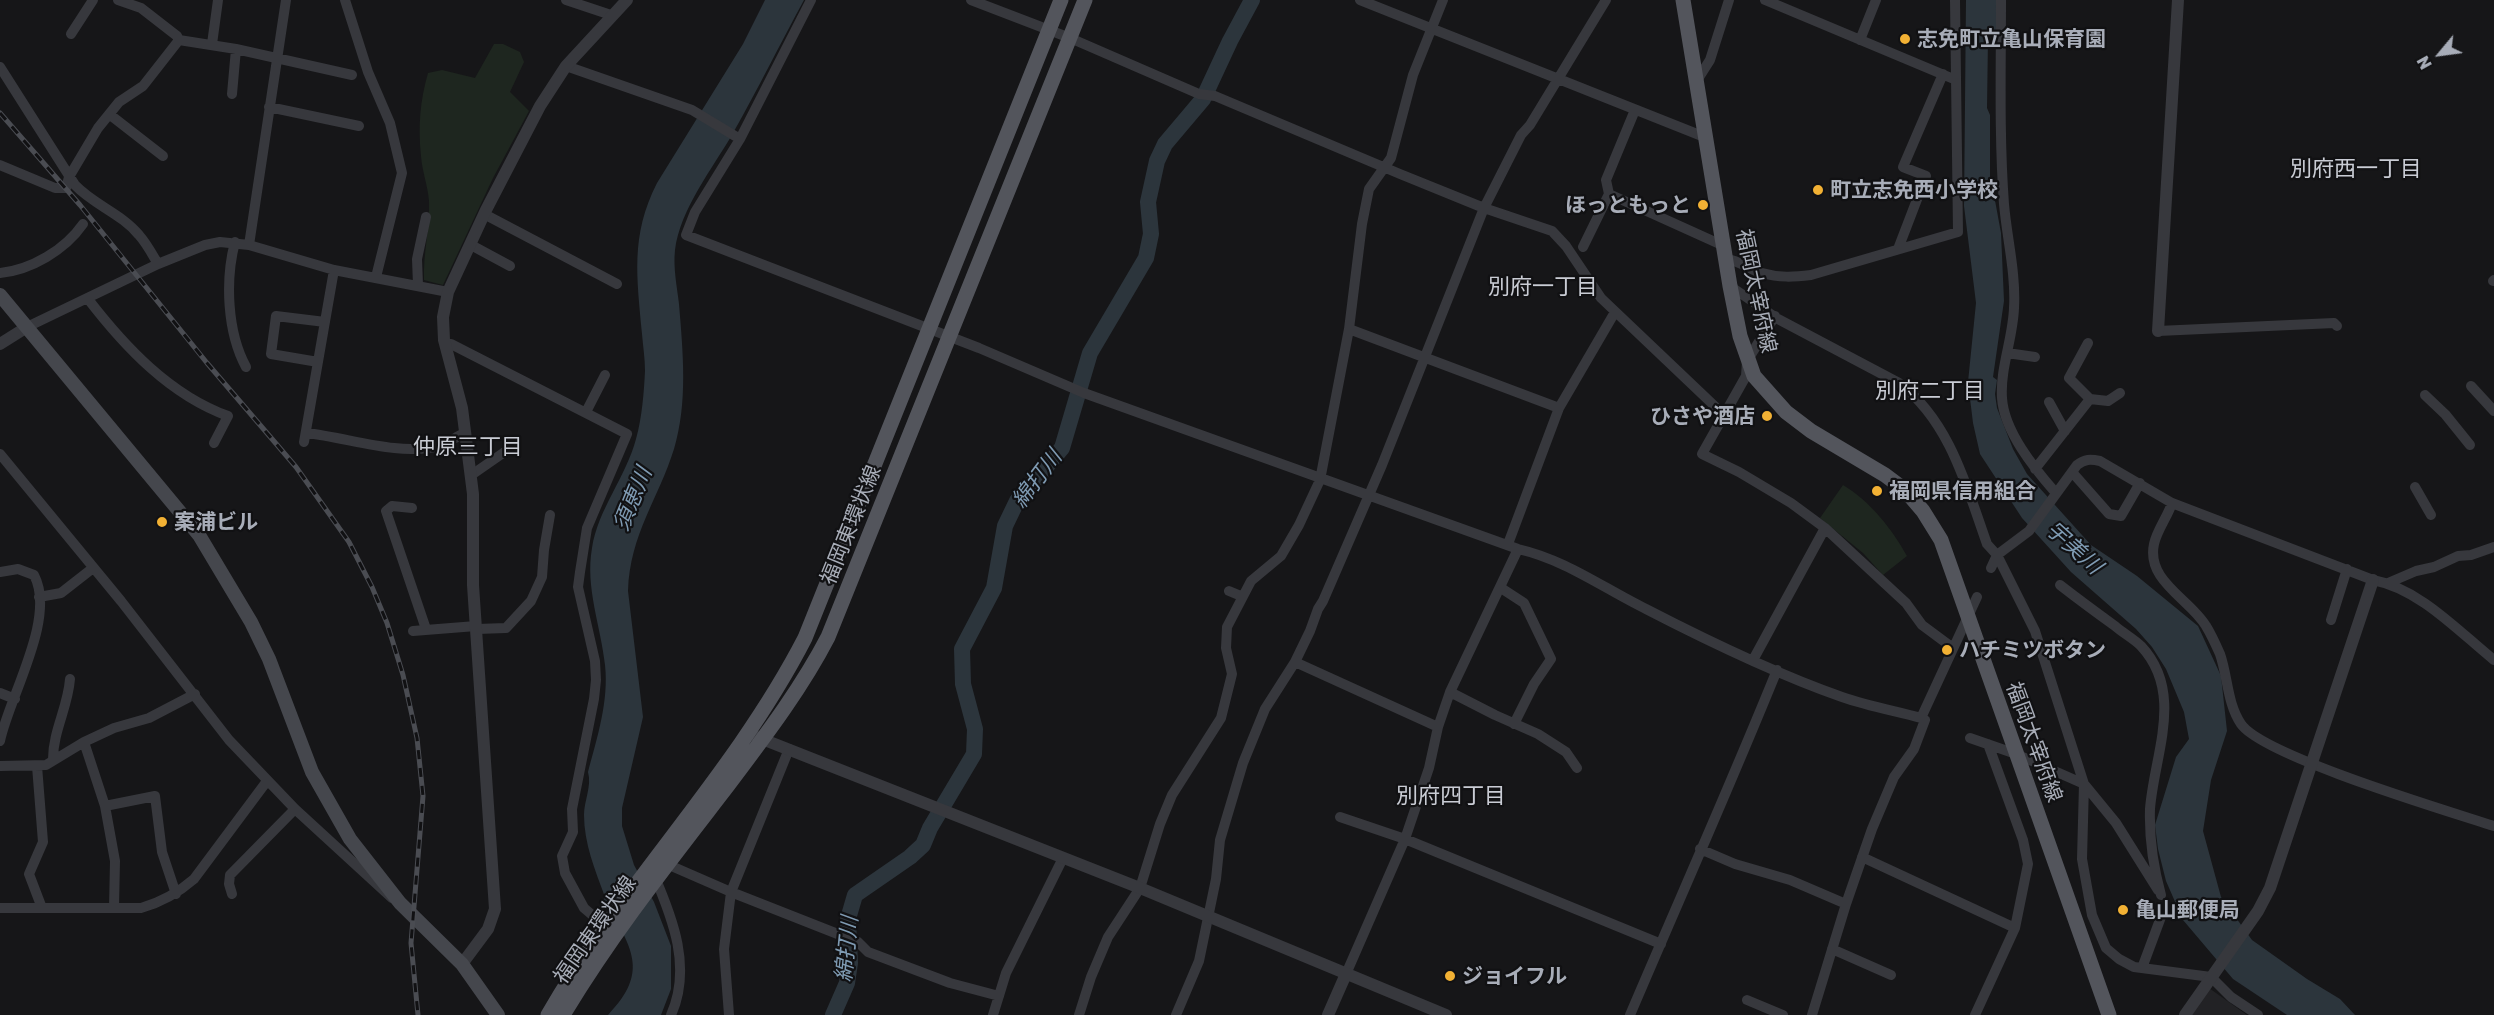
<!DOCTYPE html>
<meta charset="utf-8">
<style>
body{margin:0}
#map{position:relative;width:2494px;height:1015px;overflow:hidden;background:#161618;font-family:"Golos Text",sans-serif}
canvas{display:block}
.north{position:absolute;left:2410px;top:24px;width:60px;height:60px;-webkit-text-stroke:4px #111113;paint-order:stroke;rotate:241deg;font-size:16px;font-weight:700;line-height:24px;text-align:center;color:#a8adb8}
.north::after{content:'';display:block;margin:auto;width:21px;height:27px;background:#a8adb8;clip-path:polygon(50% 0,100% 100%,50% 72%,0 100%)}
</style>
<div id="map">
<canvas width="2494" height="1015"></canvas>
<div class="north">N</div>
</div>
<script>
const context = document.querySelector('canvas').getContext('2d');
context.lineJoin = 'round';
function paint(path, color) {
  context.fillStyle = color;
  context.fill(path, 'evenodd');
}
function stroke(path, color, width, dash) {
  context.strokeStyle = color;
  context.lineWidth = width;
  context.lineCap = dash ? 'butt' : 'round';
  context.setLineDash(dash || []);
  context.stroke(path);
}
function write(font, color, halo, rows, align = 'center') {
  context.font = font + ' "Golos Text","Noto Sans JP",sans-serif';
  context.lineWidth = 4.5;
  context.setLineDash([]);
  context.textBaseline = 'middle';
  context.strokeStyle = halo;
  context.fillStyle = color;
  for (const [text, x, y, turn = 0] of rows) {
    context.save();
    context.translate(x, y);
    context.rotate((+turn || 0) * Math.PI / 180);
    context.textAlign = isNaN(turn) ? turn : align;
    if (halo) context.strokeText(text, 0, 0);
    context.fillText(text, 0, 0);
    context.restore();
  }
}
const built = new Path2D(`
 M 2209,988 L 2247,1015 L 2189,1015 Z`);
const green = new Path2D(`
 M 494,44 L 503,44 L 520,52 L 524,62 L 510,92 L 529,111 L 493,178 L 443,285 L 424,280 C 423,253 430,228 429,201 C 428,186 422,171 421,156 C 418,126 420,101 428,73 L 442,70 L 475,78 Z
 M 1843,485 C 1870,501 1892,529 1907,556 L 1883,575 L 1863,553 L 1820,518 Z`);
const water = new Path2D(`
 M 765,0 L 804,0 C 780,44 758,89 733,133 C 713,168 680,209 675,250 C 673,268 677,287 679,304 C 683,353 688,402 674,449 C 658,500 630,534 628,591 L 643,717 L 622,808 L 622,826 L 634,865 L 654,902 L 671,946 L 671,989 L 661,1015 L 608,1015 C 651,970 630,949 607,901 L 599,910 L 597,910 L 605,897 C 595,870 584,843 584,815 C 584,801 592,786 588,772 C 597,738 609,701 605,665 C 601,626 585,588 592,548 C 598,509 626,477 636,439 C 642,418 644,392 645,371 C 645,359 643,346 642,334 C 637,278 630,236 657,183 L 743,44 Z
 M 1966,0 L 1997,0 L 1997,33 L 1991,33 L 1988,38 L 1987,108 L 1990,115 L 1990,191 L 1994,195 L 2001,233 L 2004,301 L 1993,377 L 1997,380 L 1995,394 L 1997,408 L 2013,449 L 2027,474 L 2091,545 L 2137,576 L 2198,626 L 2221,676 L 2227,731 L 2211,780 L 2203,831 L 2221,897 L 2252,940 L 2307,979 L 2340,999 L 2355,1015 L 2287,1015 L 2233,979 L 2183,920 L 2166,881 L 2158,849 L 2155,825 L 2176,757 L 2189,739 L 2184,712 L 2166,669 L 2152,647 L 2136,629 L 2071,572 L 2022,518 L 1980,454 L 1973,423 L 1968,382 L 1976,303 L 1964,206 Z`);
const river = new Path2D(`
 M 833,1015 L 847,983 L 850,963 L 848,919 L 855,895 L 910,857 L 923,845 L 930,828 L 974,754 L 975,729 L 963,684 L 962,649 L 994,588 L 1005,526 L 1017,501 L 1062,448 L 1090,353 L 1146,258 L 1151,234 L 1148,202 L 1157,161 L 1165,144 L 1203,99 L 1230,41 L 1252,0`);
const minor = new Path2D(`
 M 118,0 L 141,8 L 177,36 L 179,40
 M 345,0 L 368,72 L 390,123 L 402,173 L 376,277
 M 566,0 L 611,15
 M 811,0 L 740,139 L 695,212 L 686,235 L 979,348 L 1084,393 L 1518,549 C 1566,560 1603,588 1646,609 C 1708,641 1776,674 1842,697 C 1868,706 1895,711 1921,718 L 1977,597
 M 971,0 L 1070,38 L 1199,94 L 1215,96 L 1400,174 L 1484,208 L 1552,231 L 1566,246 L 1601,298 L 1723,414
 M 1360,0 L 1707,138
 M 1765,0 L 1956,80
 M 2001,0 C 2001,68 1999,137 2004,204 C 2007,239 2016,273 2014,308 C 2013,338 2000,368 2002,398 C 2004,431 2034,468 2055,492
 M 71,34 L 93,0
 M 1860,40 L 1876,0
 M 212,44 L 218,0
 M 566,66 L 692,110 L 740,139
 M 0,67 L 75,185 C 94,205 122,214 139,235 C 147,244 152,254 158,264
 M 1696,82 L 1710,60 L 1729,0
 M 232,94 L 236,49
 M 269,107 L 359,126
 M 109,114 L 163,156
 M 0,165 L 55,188 L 66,188 L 69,177 L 98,128 L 119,102 L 143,86 L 179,40 L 236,49 L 352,75
 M 1609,194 L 1724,246
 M 484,214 L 617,284
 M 235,242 C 225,280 227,332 246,367
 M 249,245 L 286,0
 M 471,245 L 510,266
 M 1583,247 L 1609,194 L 1606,180 L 1635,110
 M 1898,249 L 1926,176 L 1903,167 L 1943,74
 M 1727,259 C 1740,261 1750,270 1762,273 C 1779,278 1794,277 1811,275 L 1958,232 L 1955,0
 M 0,273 C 31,270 65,250 83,224
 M 2493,281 L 2494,280
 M 418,285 L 417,259 L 426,217
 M 1730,286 L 1778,319 L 1899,383 C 1950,421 1967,488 1987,544 L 1997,555 L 2035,631 L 2084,784 L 2082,859 L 2092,915 L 2106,948 L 2119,959 L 2134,967 L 2211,977 L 2231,997 L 2258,1015
 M 88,299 C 125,347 170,395 228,416 L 214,443
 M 1775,316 L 1747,361 L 1746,376 L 1702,454 L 1739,472 L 1791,503 L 1825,528 L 1906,603 L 1922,625 L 1953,648
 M 27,327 L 158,264 L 205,245 L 220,242 L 249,245 L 334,270 L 448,292
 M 1349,329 L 1559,408
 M 2158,331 L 2334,323 L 2337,326
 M 445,344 L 451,344 L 627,434 L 587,528 L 580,572 L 578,587 L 595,661 L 596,680 L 594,699 L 572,809 L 573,832 L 562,856 L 565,873 L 584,908 L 605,926
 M 2007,353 L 2035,357
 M 318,362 L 271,354 L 276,316 L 325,322
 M 2471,386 L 2494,411
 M 2425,395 L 2445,414 L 2470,445
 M 2090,399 L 2108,401 L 2120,393
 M 2049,402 L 2065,431
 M 586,412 L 605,375
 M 306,433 C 351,438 395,456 440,446 C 450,443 456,436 465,433
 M 304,442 L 334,270
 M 0,454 L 121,601 L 229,740 L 295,809 L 392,898
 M 2035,469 L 2090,399 L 2069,378 L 2088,343
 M 2072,472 L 2109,514 L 2121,516 L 2140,483
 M 470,476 L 506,451
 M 2415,487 L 2431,515
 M 2172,503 C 2168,516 2157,530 2154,544 C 2146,581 2190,599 2206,626 C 2211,634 2216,645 2220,654 C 2228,677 2227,703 2241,724 C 2263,756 2448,811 2494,826
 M 412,508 L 392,506 L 386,511 L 426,629
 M 1508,544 L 1559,408 L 1615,312
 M 1991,568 L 1997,555 L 2029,531 L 2077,465 C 2085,459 2090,459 2100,461 L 2172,503 L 2373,580 C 2420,589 2458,631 2494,660
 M 0,572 L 18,569 L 34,575 C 57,618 9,697 0,741
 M 2388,583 L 2416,571 L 2434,567 L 2458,556 L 2471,555 L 2494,547
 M 2060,585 C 2078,599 2097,613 2115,626 C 2123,633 2134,639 2141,646 C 2185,693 2154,755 2150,809 C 2149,840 2153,866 2161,895
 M 1501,588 L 1524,603 L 1551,659 L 1534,684 L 1514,724
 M 1229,591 L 1241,596
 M 39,597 L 61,593 L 93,568
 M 2331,620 L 2347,569
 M 477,629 L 506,628 L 531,601 L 542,577 L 544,550 L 550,515
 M 413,631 L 476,626
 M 1753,660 L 1825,528
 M 1295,662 L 1438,727
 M 1450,692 L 1495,715 L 1538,734 L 1566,752 L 1577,768
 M 0,693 L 15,699
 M 1970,738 L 2016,754 L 2084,784 L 2116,823 L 2158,890
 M 84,742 L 105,806 L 115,861 L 114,908
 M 53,759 C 53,731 68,707 70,679
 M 0,766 L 46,765 L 84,742 L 114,728 L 149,718 L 195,694
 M 37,766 L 43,842 L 29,874 L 42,908
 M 105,806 L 155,796 L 162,852 L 176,894
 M 1340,817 L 1405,839 L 1661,944
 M 1700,849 L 1735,864 L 1790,880 L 1846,904
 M 1862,857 L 2015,928
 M 660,865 L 669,865 L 731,892 L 858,942 L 868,952 L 950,983 L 999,996
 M 654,875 C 673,919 692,968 671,1015
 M 232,894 L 229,884 L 230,875 L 295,809
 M 0,908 L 141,908 C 162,902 178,893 194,879 L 267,781
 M 1832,949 L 1891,975
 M 2142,968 L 2161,917
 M 1346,974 L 1405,839 L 1429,768 L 1438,727 L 1450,692 L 1518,549
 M 1747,1000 L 1783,1015
 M 729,1015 L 724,949 L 731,892 L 789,749
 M 993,1015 L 1006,973 L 1063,858
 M 1079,1015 L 1091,977 L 1108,937 L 1140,888 L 1160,824 L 1172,795 L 1221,718 L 1232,674 L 1226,648 L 1227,627 L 1251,581 L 1281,556 L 1299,525 L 1320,480 L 1349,329 L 1362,224 L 1369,189 L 1391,158 L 1413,75 L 1443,0
 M 1176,1015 L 1199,961 L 1216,879 L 1220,840 L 1243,763 L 1265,709 L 1295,662 L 1310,631 L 1318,609 L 1323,601 L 1382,465 L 1484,208 L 1521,135 L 1530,125 L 1606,0
 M 1630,1015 C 1679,900 1730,786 1777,670
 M 1812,1015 L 1846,904 L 1872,829 L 1894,777 L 1914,749 L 1925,720 L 1921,718
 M 1975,1015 L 2015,928 L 2028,864 L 2023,840 L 1988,744`);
const tertiary = new Path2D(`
 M 2158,331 L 2178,0
 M 0,344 L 27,327
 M 757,737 L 1140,888 L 1446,1015
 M 462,964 L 488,929 L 495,909 L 473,585 L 473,494 L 462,408 L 444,340 L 443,317 L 448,292 L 486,210 L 540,106 L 566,66 L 627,0
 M 1328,1015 L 1346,974
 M 2185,1015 L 2258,911 L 2270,888 L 2373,580`);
const secondary = new Path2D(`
 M 0,295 L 199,535 L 251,622 L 269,659 L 312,772 L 350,839 L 400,903 L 462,964 L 498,1015`);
const primary = new Path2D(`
 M 1683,0 L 1730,286 L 1740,336 L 1754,376 L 1786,412 L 1811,431 L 1885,475 L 1905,490 L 1923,511 L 1941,540 L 2109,1015
 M 548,1015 C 624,883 735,774 805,638 L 1061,0
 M 563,1015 C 611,935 669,862 726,788 C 762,740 800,691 828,637 L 1085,0`);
const rail = new Path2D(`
 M 0,113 L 80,205 L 207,363 L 296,467 L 349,542 L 372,587 L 387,623 L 403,675 L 417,738 L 423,796 L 411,943 L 418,1015`);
const markers = [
 [1905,39,6,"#f2b134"],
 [1818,190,6,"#f2b134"],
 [1703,205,6,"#f2b134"],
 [1767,416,6,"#f2b134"],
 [1877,491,6,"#f2b134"],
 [162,522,6,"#f2b134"],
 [1947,650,6,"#f2b134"],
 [2123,910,6,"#f2b134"],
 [1450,976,6,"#f2b134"]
];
const poiNames = [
 ["志免町立亀山保育園",1917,39],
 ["町立志免西小学校",1830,190],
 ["ほっともっと",1691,205,"right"],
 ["ひさや酒店",1755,416,"right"],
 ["福岡県信用組合",1889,491],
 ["案浦ビル",174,522],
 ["ハチミツボタン",1959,650],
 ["亀山郵便局",2135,910],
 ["ジョイフル",1462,976]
];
const streetNames = [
 ["福岡太宰府線",1756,291,78],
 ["福岡東環状線",851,525,-68],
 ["福岡太宰府線",2034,742,70],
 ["福岡東環状線",595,930,-55]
];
const neighbourhoodNames = [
 ["別府西一丁目",2356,169],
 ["別府一丁目",1543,287],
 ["別府二丁目",1930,391],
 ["仲原三丁目",468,447],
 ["別府四丁目",1451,796]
];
const waterNames = [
 ["綿打川",1037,479,-53],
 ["須恵川",633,499,-68],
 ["宇美川",2074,548,42],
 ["綿打川",847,949,-84]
];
paint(built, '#222225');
paint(green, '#1e261f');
paint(water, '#2c353c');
stroke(river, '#2c353c', 16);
stroke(minor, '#37383d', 10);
stroke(tertiary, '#37383d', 12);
stroke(secondary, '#45474d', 14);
stroke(primary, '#53555c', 15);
stroke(rail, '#4a4c52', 5);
stroke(rail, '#111113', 3, [9]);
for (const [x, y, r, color] of markers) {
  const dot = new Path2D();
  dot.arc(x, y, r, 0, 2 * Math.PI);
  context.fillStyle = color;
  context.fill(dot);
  stroke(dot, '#111113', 2);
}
write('bold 21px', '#a8adb8', '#111113', poiNames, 'left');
write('21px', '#a8adb8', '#111113', streetNames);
write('22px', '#c9ccd4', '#111113', neighbourhoodNames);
write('italic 22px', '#7f9bb3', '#111113', waterNames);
</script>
